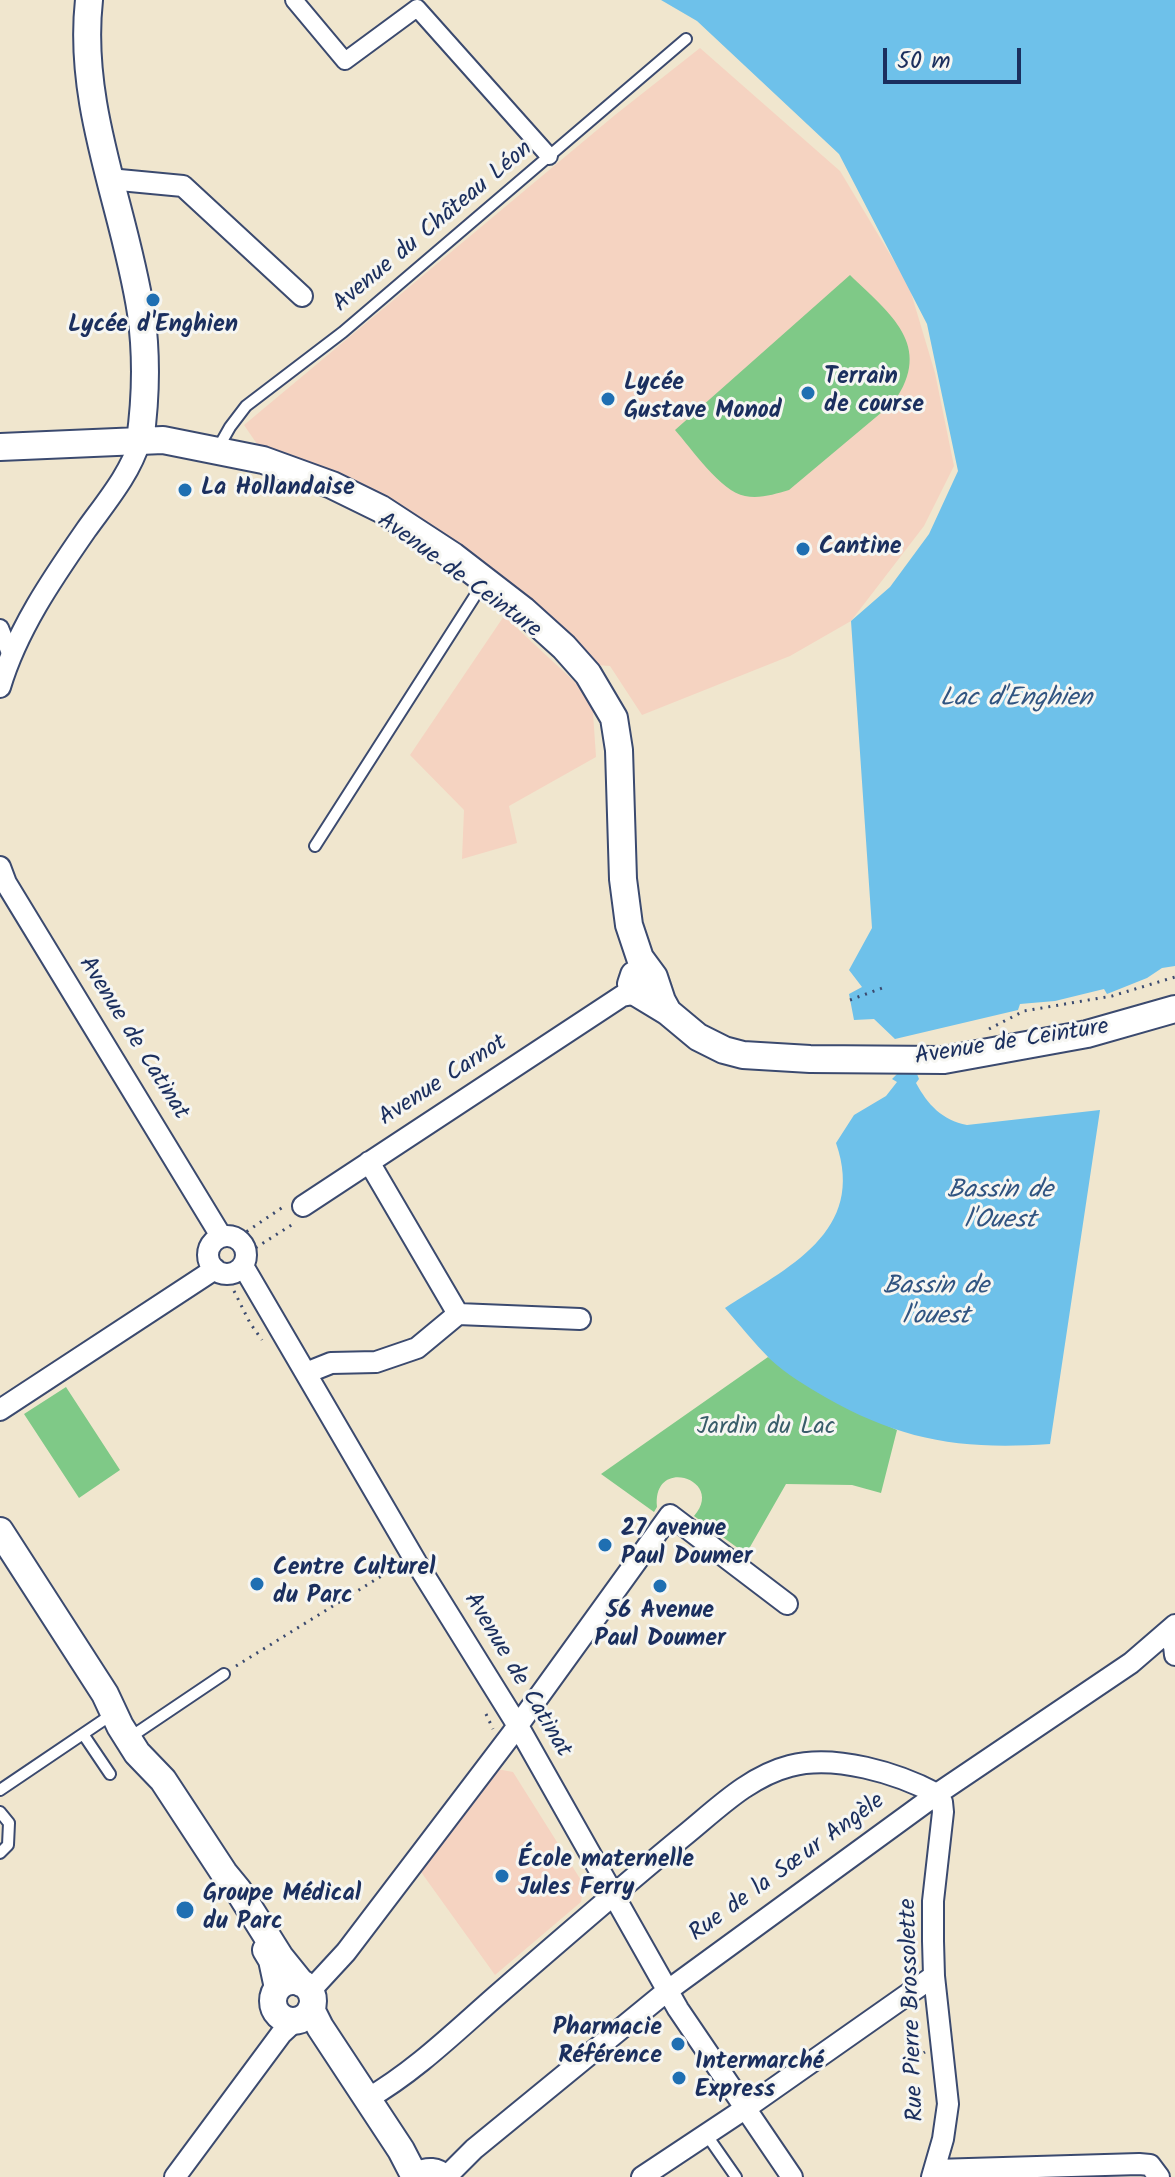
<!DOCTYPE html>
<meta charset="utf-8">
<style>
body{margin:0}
#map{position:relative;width:1175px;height:2177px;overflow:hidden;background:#f0e6ce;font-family:Kalam,sans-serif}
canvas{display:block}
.scale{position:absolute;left:883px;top:48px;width:138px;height:36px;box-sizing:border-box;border:4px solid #1b2f5e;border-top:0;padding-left:10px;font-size:24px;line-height:28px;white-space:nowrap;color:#1b2f5e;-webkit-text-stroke:6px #f6f6f2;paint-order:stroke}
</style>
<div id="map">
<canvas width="1175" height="2177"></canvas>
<div class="scale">50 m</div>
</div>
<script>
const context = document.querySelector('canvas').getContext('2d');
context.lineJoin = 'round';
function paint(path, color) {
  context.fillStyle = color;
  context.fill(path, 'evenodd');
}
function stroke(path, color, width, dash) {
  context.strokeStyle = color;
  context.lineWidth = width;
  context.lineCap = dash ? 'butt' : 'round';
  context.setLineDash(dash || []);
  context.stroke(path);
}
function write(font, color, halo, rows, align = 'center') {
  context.font = font + ' Kalam,sans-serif';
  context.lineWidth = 6;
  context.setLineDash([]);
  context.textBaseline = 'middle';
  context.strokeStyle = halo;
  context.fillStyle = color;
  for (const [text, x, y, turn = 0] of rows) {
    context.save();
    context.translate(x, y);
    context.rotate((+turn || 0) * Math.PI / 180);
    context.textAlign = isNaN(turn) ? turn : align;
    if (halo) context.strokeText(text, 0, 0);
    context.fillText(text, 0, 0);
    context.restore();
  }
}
const built = new Path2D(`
 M 700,48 L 840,171 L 909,286 L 935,373 L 954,466 L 924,526 L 851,621 L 790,656 L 642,715 L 610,666 L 597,665 L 533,601 L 473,553 L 357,481 L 257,444 L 244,425 L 615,115 Z
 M 504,616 L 592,698 L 596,757 L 509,806 L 517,843 L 462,859 L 464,810 L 410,755 Z
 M 497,1769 L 513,1772 L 584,1885 L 581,1902 L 495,1975 L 421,1872 Z`);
const green = new Path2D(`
 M 850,275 C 890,314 934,345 894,402 L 789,490 C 775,494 760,499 745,496 C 721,492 691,448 675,430 Z
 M 768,1357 L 830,1399 L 897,1430 L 881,1493 L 852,1485 L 786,1484 L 746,1554 L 694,1516 C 726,1480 652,1455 657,1507 L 654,1512 L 601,1474 Z
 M 66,1387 L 120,1470 L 79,1498 L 24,1414 Z`);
const water = new Path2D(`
 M 661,0 L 1175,0 L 1175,966 L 1162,968 L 1147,978 L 1107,994 L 1104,989 L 1055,1001 L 1020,1004 L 1018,1010 L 895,1039 L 874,1019 L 854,1020 L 849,994 L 862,987 L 849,970 L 872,928 L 851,621 L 890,587 L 929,534 L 958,471 L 927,324 L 839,154 L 697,21 Z
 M 897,1074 L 917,1074 L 919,1079 L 916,1083 C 928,1105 942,1120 967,1125 L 1100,1110 L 1050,1444 C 962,1450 902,1441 825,1397 C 806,1386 786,1374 770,1359 C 754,1343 740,1325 725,1308 C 787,1268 867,1232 836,1143 L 854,1115 L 886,1096 L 897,1082 L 892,1079 Z`);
const path = new Path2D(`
 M 850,1000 L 885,987
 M 989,1029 L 1024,1011 L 1112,996 L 1175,977
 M 240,1236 L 283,1207
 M 249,1252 L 293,1224
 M 234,1291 L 250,1323 L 262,1340
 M 236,1666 L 396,1567
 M 486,1714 L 493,1729
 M 917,2057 L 925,2052`);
const service = new Path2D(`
 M 217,450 L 230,427 L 246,406 L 343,332 L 686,39
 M 315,846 L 480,588
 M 83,1734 L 110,1774
 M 129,1738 L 224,1674
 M 0,1790 L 111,1715
 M 0,1812 L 9,1823 L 8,1845 L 0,1853
 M 706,2134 L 736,2177`);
const pedestrian = new Path2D(`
 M 294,0 L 345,61 L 417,8 L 549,156
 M 0,628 L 10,653`);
const minor = new Path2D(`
 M 109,179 L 183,186 L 302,296
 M 0,687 C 17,630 52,579 86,530 C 106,502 130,474 140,441
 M 0,867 L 6,883 L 221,1236
 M 303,1206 L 622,996 L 638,993
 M208 1255a19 19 0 1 1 38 0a19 19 0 1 1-38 0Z
 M 242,1268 L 246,1271 L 416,1562 L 518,1726 L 678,2009 L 792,2177
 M 458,1314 L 580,1319
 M 306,1373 L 331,1363 L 376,1362 L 417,1348 L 458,1314 L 369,1162
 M 0,1410 L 215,1269
 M 1167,1633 L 1174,1646 L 1175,1655
 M 310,1991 L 346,1952 L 511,1735 L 670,1515 L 787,1604
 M 367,2099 C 414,2072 454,2033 495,1997 C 556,1944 617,1891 680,1839 C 714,1812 747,1777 790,1766 C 835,1754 897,1773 937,1794
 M 935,2170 L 1139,2164 L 1150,2165 L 1159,2177
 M 414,2173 C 428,2167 437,2167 448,2177
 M 447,2176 L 474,2149 L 667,1991 L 937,1794 L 1131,1663 L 1175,1625
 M 175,2177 L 281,2034 L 294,2022
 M 642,2177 L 746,2108 L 934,1976
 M 932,2177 L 943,2139 L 948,2104 L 934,1976 L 933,1941 L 933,1901 L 943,1812 L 942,1802 L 937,1794`);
const tertiary = new Path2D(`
 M 89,0 C 77,108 125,208 141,313 C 147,356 146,398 140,441
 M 0,447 L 163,440 L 263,460 L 332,485 L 381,509 L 453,556 L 523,610 L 564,647 L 588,674 L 614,718 L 619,750 L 623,879 L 629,925 L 640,958 L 654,977 L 662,1001 L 668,1012
 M 650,973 L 641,971 L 634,975 L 631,984 L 635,992 L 668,1012 L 698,1037 L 724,1050 L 743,1055 L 810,1059 L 944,1060 L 1087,1034 L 1175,1009
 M 0,1531 L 105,1694 L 120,1726 L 137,1753 L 163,1780 L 224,1873 L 238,1890 L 280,1957 L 301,1983
 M 266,1950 L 272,1960 L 278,1988
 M273 2001a20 20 0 1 1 40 0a20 20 0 1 1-40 0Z
 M 311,2009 L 320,2027 L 401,2150 L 415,2177`);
const markers = [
 [153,300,8,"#1f6fb2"],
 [808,393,8,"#1f6fb2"],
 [608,399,8,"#1f6fb2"],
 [185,490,8,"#1f6fb2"],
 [803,549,8,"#1f6fb2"],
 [605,1545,8,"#1f6fb2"],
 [257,1584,8,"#1f6fb2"],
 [660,1586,8,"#1f6fb2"],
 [502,1876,8,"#1f6fb2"],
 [185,1910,10,"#1f6fb2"],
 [678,2044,8,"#1f6fb2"],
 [679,2078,8,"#1f6fb2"]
];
const streetNames = [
 ["Avenue du Château Léon",434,228,-40],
 ["Avenue de Ceinture",458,577,36],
 ["Avenue de Catinat",132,1039,58],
 ["Avenue de Ceinture",1012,1044,-9],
 ["Avenue Carnot",444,1082,-33],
 ["Avenue de Catinat",516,1676,59],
 ["Rue de la Sœur Angèle",788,1869,-36],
 ["Rue Pierre Brossolette",914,2010,-92]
];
const poiNames = [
 ["Lycée d'Enghien",153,327,"center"],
 ["Terrain",824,379],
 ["de course",824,407],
 ["Lycée",624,385],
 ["Gustave Monod",624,413],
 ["La Hollandaise",201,490],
 ["Cantine",819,549],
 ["27 avenue",621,1531],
 ["Paul Doumer",621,1559],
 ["Centre Culturel",273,1570],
 ["du Parc",273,1598],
 ["56 Avenue",660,1613,"center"],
 ["Paul Doumer",660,1641,"center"],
 ["École maternelle",518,1862],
 ["Jules Ferry",518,1890],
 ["Groupe Médical",203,1896],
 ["du Parc",203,1924],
 ["Pharmacie",662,2030,"right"],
 ["Référence",662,2058,"right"],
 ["Intermarché",695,2064],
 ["Express",695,2092]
];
const parkNames = [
 ["Jardin du Lac",766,1429]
];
const waterNames = [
 ["Lac d'Enghien",1016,701],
 ["Bassin de",1000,1193],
 ["l'Ouest",1000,1223],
 ["Bassin de",936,1289],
 ["l'ouest",936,1319]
];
paint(built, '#f5d3c1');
paint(green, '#7fc987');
paint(water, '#6ec1ea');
stroke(service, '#3b4a6f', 14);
stroke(pedestrian, '#3b4a6f', 20);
stroke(minor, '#3b4a6f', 24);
stroke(tertiary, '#3b4a6f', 30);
stroke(path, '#3b4a6f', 3, [2, 6]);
stroke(service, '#fff', 10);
stroke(pedestrian, '#fff', 16);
stroke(minor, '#fff', 20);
stroke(tertiary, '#fff', 26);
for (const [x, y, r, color] of markers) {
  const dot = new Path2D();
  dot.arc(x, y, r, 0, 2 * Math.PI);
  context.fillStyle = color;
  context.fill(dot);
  stroke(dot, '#f6f6f2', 3);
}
write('24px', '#1b2f5e', '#f6f6f2', streetNames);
write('bold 24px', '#1b2f5e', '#f6f6f2', poiNames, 'left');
write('24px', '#395d6a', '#f6f6f2', parkNames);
write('italic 26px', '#305481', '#f6f6f2', waterNames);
</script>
